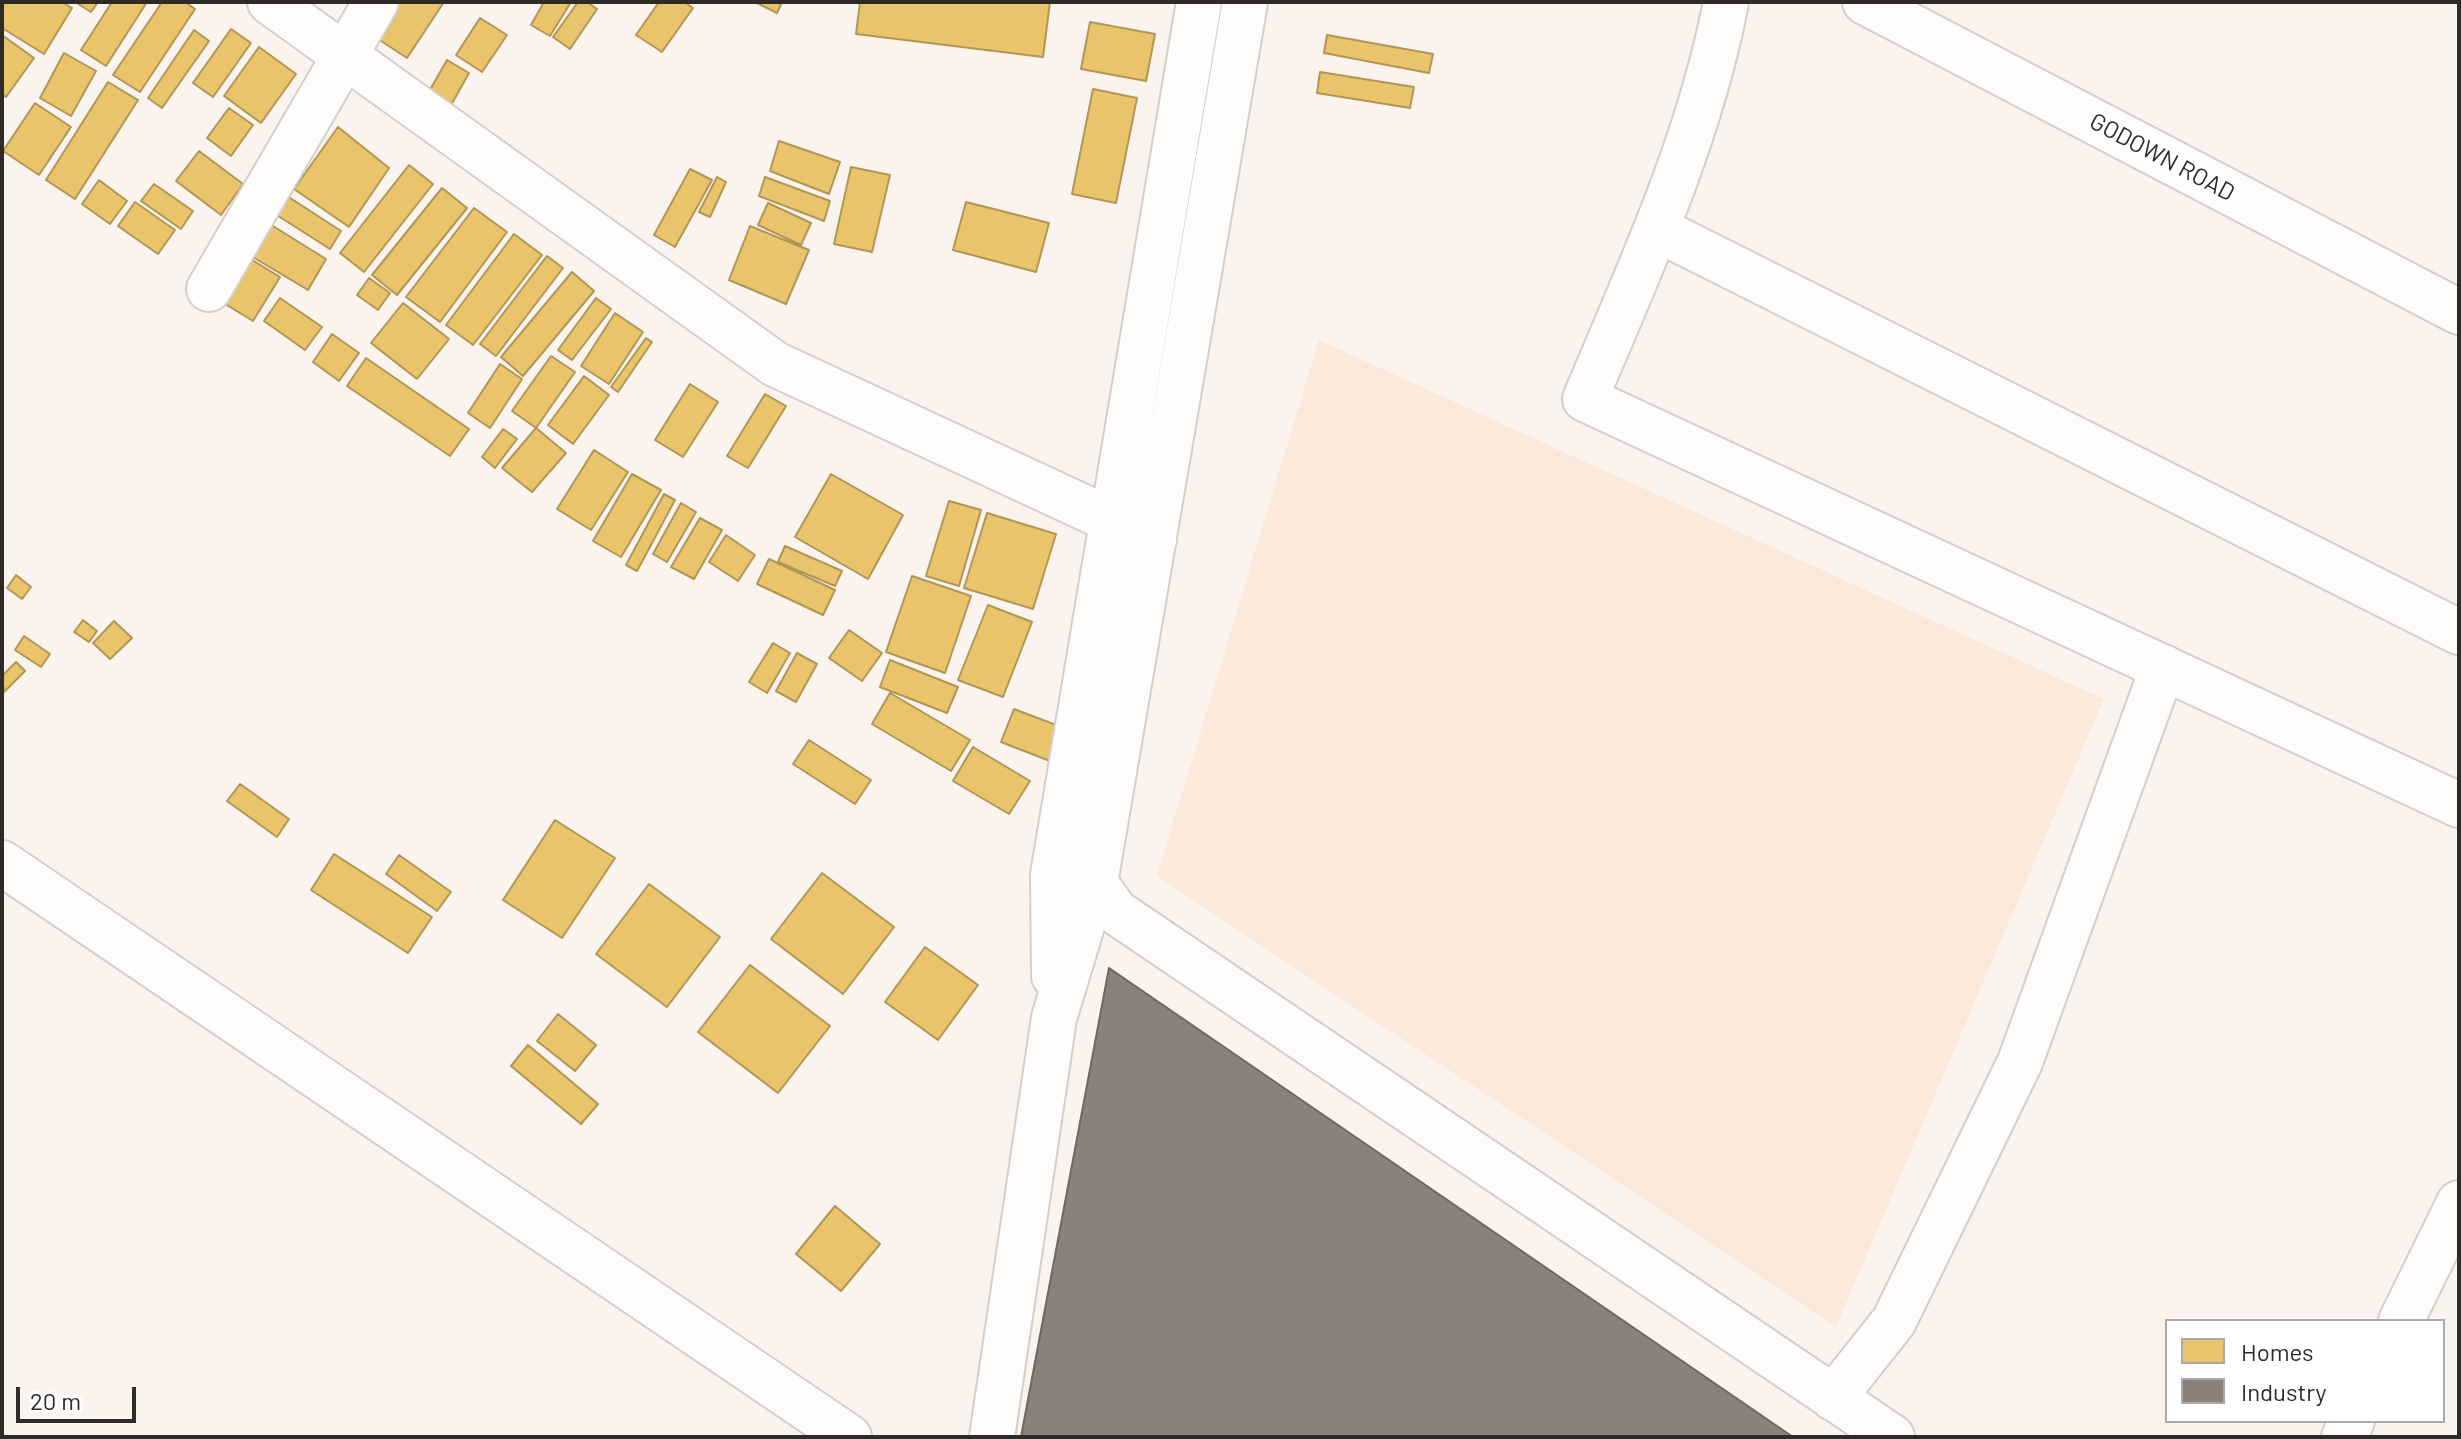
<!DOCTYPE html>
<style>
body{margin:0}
#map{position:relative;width:2461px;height:1439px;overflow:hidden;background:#faf3ee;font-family:Barlow,sans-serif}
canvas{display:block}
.frame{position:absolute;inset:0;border:4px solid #2e2a26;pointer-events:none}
.legend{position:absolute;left:2165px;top:1319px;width:280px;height:104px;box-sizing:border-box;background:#fff;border:2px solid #abaaa8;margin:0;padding:10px 14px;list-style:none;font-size:24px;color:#2e2a26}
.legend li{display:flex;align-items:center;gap:16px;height:40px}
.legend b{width:40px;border:2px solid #abaaa8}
.scale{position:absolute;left:16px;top:1387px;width:120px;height:36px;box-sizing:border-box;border:4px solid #2e2a26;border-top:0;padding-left:10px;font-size:24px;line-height:28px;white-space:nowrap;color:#2e2a26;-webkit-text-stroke:6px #fff;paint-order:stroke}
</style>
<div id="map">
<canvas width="2461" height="1439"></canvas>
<div class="frame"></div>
<ul class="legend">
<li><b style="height:22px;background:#e9c46a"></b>Homes</li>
<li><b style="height:22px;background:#8a817c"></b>Industry</li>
</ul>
<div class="scale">20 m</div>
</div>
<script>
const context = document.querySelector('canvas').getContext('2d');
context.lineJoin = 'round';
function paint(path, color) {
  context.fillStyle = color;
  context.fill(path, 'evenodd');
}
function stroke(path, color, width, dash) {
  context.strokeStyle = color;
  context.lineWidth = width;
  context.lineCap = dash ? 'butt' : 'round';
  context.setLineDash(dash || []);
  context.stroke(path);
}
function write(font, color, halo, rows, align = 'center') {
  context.font = font + ' Barlow,sans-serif';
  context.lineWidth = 8;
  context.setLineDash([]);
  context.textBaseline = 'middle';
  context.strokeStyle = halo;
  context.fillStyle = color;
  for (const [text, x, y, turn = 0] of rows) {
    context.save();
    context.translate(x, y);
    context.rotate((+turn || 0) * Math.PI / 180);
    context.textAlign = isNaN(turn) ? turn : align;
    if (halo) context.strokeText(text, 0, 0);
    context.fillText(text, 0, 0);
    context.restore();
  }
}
const green = new Path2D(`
 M 1319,340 L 2104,699 L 1836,1327 L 1157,876 Z`);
const homes = new Path2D(`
 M 3,2 L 62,2 L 72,8 L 44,54 L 2,28 Z
 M 75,2 L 98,2 L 91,12 Z
 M 112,2 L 147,2 L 106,66 L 81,50 Z
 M 162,2 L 185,2 L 195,9 L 140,92 L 113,75 Z
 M 394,2 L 444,2 L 407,58 L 372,35 Z
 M 544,2 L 571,2 L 550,36 L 531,25 Z
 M 578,2 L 587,2 L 597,9 L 570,49 L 553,37 Z
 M 659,2 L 684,2 L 693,8 L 662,52 L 636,35 Z
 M 755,2 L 782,2 L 777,13 Z
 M 860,2 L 1050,2 L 1043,57 L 856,34 Z
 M 480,18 L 507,35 L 482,72 L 456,55 Z
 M 1090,22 L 1155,34 L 1146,81 L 1081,69 Z
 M 231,29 L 251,43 L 213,97 L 193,83 Z
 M 194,30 L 209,41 L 162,108 L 148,98 Z
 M 2,35 L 34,58 L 6,97 L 2,94 Z
 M 1327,35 L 1433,54 L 1429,73 L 1324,53 Z
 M 259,47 L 296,74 L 261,123 L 224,96 Z
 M 64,53 L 96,71 L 71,116 L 40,98 Z
 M 447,60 L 469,73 L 446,114 L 423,102 Z
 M 1320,72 L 1414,87 L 1410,108 L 1317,93 Z
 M 108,82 L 138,100 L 75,199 L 46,180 Z
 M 1093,89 L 1137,98 L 1116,203 L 1072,194 Z
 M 35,103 L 71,127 L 39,175 L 3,151 Z
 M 229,108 L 253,125 L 231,156 L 207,138 Z
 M 338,127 L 389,168 L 349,227 L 294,189 Z
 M 779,141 L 840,162 L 829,194 L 770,171 Z
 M 199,151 L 243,184 L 221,215 L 176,181 Z
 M 409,165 L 433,184 L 364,272 L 340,253 Z
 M 851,167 L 890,175 L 872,252 L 834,244 Z
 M 690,169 L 712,180 L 675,247 L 654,235 Z
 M 717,177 L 726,182 L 710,217 L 699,212 Z
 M 765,177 L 830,201 L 824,221 L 759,196 Z
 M 99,180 L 127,201 L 110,224 L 82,204 Z
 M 154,184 L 193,211 L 181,229 L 141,201 Z
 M 442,188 L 467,208 L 397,295 L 372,275 Z
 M 284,194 L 341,231 L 330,249 L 272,212 Z
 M 135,202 L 175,230 L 158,254 L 118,226 Z
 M 966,202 L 1049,223 L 1036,272 L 953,250 Z
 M 768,203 L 811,223 L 801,245 L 758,225 Z
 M 474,208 L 507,232 L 440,322 L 406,297 Z
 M 260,218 L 326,259 L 308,290 L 241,250 Z
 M 750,226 L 809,250 L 786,304 L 729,280 Z
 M 514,234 L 542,255 L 473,345 L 446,325 Z
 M 244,255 L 280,277 L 253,321 L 217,299 Z
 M 547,256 L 563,268 L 496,356 L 480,344 Z
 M 572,272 L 594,291 L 523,376 L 501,357 Z
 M 369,278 L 390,293 L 378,310 L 357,295 Z
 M 280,298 L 322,327 L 305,350 L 264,321 Z
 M 596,298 L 611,309 L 572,360 L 558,350 Z
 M 403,303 L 449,339 L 417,379 L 371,343 Z
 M 615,313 L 643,332 L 609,384 L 581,366 Z
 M 332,334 L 359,353 L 339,381 L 313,362 Z
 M 646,338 L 652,342 L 618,392 L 611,387 Z
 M 551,356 L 575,372 L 536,428 L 512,411 Z
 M 366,358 L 469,429 L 450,456 L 347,386 Z
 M 500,364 L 522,379 L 490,428 L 468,413 Z
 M 584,376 L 609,395 L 573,444 L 548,425 Z
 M 690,384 L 718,402 L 683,457 L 655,440 Z
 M 765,394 L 786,406 L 748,468 L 727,456 Z
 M 536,428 L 566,453 L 532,492 L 502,468 Z
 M 503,429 L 517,439 L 495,468 L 482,457 Z
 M 594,450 L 628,472 L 591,530 L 557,509 Z
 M 632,474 L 661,490 L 621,557 L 593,541 Z
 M 831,474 L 903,515 L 868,579 L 795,537 Z
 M 664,494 L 675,500 L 637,571 L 626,565 Z
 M 949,501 L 981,510 L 959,586 L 926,576 Z
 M 681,503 L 696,512 L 667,562 L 653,554 Z
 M 987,513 L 1056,534 L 1033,609 L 964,588 Z
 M 700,518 L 722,530 L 694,579 L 671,567 Z
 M 726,535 L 755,555 L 738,581 L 709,562 Z
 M 785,546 L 842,571 L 835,586 L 778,562 Z
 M 769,559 L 835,590 L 823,615 L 757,584 Z
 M 16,575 L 31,587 L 22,599 L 7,588 Z
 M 912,576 L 971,596 L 945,673 L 886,652 Z
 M 988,605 L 1032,622 L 1003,697 L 958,680 Z
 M 83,620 L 97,631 L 89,642 L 74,632 Z
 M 114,621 L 132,638 L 110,659 L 93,643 Z
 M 849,630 L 882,653 L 862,681 L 829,658 Z
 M 24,636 L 50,654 L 41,667 L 15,650 Z
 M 773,643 L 790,653 L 767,693 L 749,682 Z
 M 797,653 L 817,664 L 796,702 L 776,691 Z
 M 890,660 L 958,687 L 947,713 L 880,687 Z
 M 16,662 L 25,671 L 4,692 L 2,676 Z
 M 890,693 L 970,740 L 951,771 L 872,724 Z
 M 1014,709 L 1064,728 L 1050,761 L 1001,742 Z
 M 809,740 L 871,780 L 855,804 L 793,764 Z
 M 973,747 L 1030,781 L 1009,814 L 953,781 Z
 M 240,784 L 289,819 L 277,837 L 227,801 Z
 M 555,820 L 615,858 L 562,938 L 503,900 Z
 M 334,854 L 432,917 L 408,953 L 311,890 Z
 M 399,855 L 451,892 L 437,911 L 386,874 Z
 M 822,873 L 894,927 L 843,994 L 771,939 Z
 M 649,884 L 720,937 L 667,1007 L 596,954 Z
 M 925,947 L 978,985 L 938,1040 L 885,1002 Z
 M 750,965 L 830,1026 L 778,1093 L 698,1032 Z
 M 558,1014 L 596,1045 L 575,1071 L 537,1041 Z
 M 528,1045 L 598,1104 L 581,1124 L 511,1066 Z
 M 835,1206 L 880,1244 L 841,1291 L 796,1254 Z`);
const industry = new Path2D(`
 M 1109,968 L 1793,1437 L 1021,1437 Z`);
const minor = new Path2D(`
 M 1726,2 C 1700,139 1639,271 1585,399 L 2459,805
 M 1865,2 L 2459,312
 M 1657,229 L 2459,632
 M 209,289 L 376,2
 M 1095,883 L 1116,912 L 1892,1437
 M 2401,1321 L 2459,1203
 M 1833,1398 L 1894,1321 L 2020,1062 L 2163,667
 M 2344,1437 L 2352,1421`);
const tertiary = new Path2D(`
 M 270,2 L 775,364 L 1154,540
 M 2,863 L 849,1437
 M 1054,976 L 1053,875 L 1199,2
 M 992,1437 L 1054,1018 L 1095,883 L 1245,2`);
const streetNames = [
 ["GODOWN ROAD",2162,157,28]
];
paint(green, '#fce9db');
paint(homes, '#e9c46a');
stroke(homes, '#b19656', 2);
paint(industry, '#8a817c');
stroke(industry, '#6e6762', 2);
stroke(minor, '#d4cfcb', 48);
stroke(tertiary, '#d4cfcb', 48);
stroke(minor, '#fefdfc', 44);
stroke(tertiary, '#fefdfc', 44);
write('24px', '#2e2a26', '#fff', streetNames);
</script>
